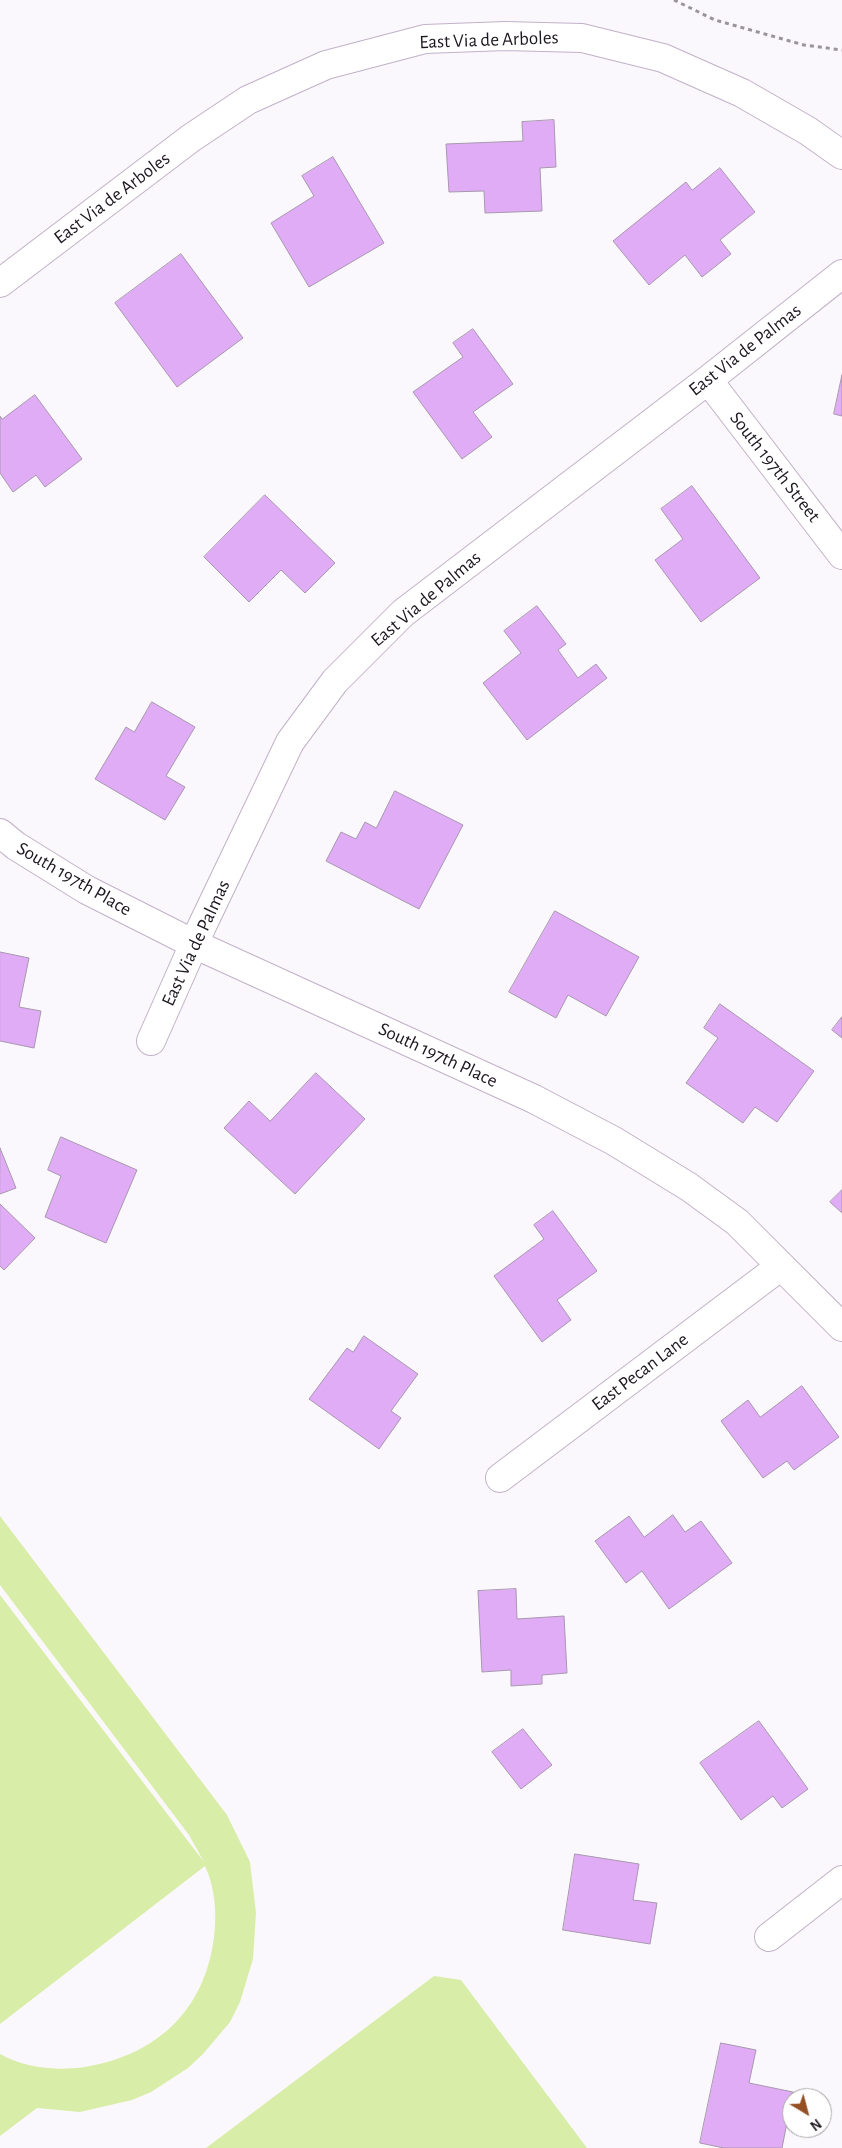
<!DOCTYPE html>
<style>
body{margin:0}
#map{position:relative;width:842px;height:2148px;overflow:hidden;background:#fbf8fd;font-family:"Alegreya Sans",sans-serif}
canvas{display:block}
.north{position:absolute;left:782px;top:2088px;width:50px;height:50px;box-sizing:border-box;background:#fff;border:1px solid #a5a2a5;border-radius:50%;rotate:143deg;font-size:14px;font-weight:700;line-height:20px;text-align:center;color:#1d171f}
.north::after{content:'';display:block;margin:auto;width:18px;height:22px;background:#945022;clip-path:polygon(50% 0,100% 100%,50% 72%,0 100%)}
</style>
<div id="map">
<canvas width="842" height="2148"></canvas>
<div class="north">N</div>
</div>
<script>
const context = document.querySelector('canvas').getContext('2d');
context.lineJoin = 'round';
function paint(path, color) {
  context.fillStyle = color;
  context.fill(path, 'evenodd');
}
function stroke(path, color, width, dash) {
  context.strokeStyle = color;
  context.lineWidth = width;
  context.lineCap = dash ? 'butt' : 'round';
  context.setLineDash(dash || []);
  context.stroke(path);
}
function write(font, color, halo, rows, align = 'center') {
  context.font = font + ' "Alegreya Sans",sans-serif';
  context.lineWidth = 4;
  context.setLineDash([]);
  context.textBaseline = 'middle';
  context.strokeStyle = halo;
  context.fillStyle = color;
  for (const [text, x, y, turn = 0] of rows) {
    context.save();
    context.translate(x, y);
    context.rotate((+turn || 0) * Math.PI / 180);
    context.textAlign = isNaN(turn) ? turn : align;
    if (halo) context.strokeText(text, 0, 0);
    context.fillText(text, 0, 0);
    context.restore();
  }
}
const green = new Path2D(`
 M 0,1516 L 227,1815 L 250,1862 L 256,1913 L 253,1959 L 240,2002 L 230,2022 L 203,2054 L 188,2068 L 151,2092 L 132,2100 L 80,2112 L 37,2108 L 0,2136 L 0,2054 C 24,2068 58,2071 85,2067 C 157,2055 205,2010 214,1937 C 217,1914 215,1887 205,1866 L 0,2024 L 0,1595 L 204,1862 L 189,1835 L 0,1585 Z
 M 434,1976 L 461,1980 L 587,2148 L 206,2148 Z`);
const building = new Path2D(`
 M 554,120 L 556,167 L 540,168 L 542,211 L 485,213 L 484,191 L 449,192 L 446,144 L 523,141 L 522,122 Z
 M 333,157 L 384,243 L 309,287 L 271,223 L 314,196 L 302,176 Z
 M 720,168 L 755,212 L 720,240 L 731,254 L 702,277 L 685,255 L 649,285 L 613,241 L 686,182 L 692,190 Z
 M 181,254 L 243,338 L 177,387 L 115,303 Z
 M 473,329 L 513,384 L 473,412 L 492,437 L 462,459 L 413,392 L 463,357 L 453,343 Z
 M 842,375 L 842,416 L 834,414 Z
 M 35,395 L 82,459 L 45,487 L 36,475 L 13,492 L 0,473 L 0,416 L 2,419 Z
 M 692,486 L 760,578 L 701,622 L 655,560 L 683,539 L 661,509 Z
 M 265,495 L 335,563 L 305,593 L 281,570 L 249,602 L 204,557 Z
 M 537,606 L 566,644 L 558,650 L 578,678 L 596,664 L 607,678 L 527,740 L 483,683 L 521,653 L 504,631 Z
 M 152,702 L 195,727 L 166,776 L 185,787 L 165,820 L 95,779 L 126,727 L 134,732 Z
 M 395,791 L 463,825 L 419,909 L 326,861 L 341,832 L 356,839 L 365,822 L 376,828 Z
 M 555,911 L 639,957 L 606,1016 L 568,995 L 556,1018 L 509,992 Z
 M 0,952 L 29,958 L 19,1007 L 41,1011 L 34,1048 L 0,1041 Z
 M 720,1004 L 814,1071 L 777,1122 L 755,1107 L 743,1123 L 686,1083 L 718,1038 L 704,1028 Z
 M 842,1017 L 842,1038 L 832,1030 Z
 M 316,1073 L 365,1119 L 295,1194 L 224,1128 L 249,1101 L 270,1121 Z
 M 61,1137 L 137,1170 L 106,1243 L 45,1217 L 61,1176 L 48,1170 Z
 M 0,1148 L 16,1188 L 0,1194 Z
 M 842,1190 L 842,1213 L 830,1202 Z
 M 0,1204 L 35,1238 L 4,1270 L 0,1266 Z
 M 553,1211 L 597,1271 L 557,1300 L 571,1320 L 542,1342 L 494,1276 L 544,1239 L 534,1225 Z
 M 364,1336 L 418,1374 L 391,1411 L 401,1418 L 379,1449 L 309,1399 L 347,1348 L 353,1352 Z
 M 802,1386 L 839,1437 L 794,1470 L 787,1461 L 763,1478 L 721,1421 L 748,1400 L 760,1417 Z
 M 673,1515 L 685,1532 L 701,1521 L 732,1563 L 669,1609 L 642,1571 L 626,1583 L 595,1541 L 629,1516 L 644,1537 Z
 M 516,1589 L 517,1619 L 564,1616 L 567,1673 L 542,1675 L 542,1684 L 511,1686 L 511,1670 L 482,1672 L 478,1591 Z
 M 759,1721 L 808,1789 L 782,1808 L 773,1796 L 741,1820 L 700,1763 Z
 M 523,1729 L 552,1765 L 521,1789 L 492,1752 Z
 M 575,1854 L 639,1864 L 633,1900 L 657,1903 L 650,1944 L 563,1930 Z
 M 721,2043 L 756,2050 L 749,2083 L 793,2092 L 782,2148 L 724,2148 L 700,2143 Z`);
const path = new Path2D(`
 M 674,0 L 715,20 L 804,45 L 842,50`);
const minor = new Path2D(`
 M 0,283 L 191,138 L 248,100 L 326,65 L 425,39 L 505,36 L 582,38 L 663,58 L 742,93 L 808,131 L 842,155
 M 708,380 L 842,555
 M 0,833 L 16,846 L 87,890 L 194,944 L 534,1099 L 614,1141 L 689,1187 L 737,1222 L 842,1327
 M 151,1041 L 202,926 L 290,742 L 335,681 L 403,613 L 708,380 L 842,274
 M 500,1478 L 781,1266
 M 769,1937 L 842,1880`);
const streetNames = [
 ["East Via de Arboles",489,40,-2],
 ["East Via de Arboles",112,198,-37],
 ["East Via de Palmas",745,350,-38],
 ["South 197th Street",775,467,52],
 ["East Via de Palmas",426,599,-40],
 ["South 197th Place",74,879,30],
 ["East Via de Palmas",196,943,-65],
 ["South 197th Place",438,1055,25],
 ["East Pecan Lane",640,1372,-37]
];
paint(green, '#d8eda7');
paint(building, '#e1acf6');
stroke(building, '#a797ae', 1);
stroke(minor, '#c1b1c8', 30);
stroke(path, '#98949a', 3, [4, 4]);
stroke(minor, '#fff', 28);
write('19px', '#1d171f', '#fff', streetNames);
</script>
